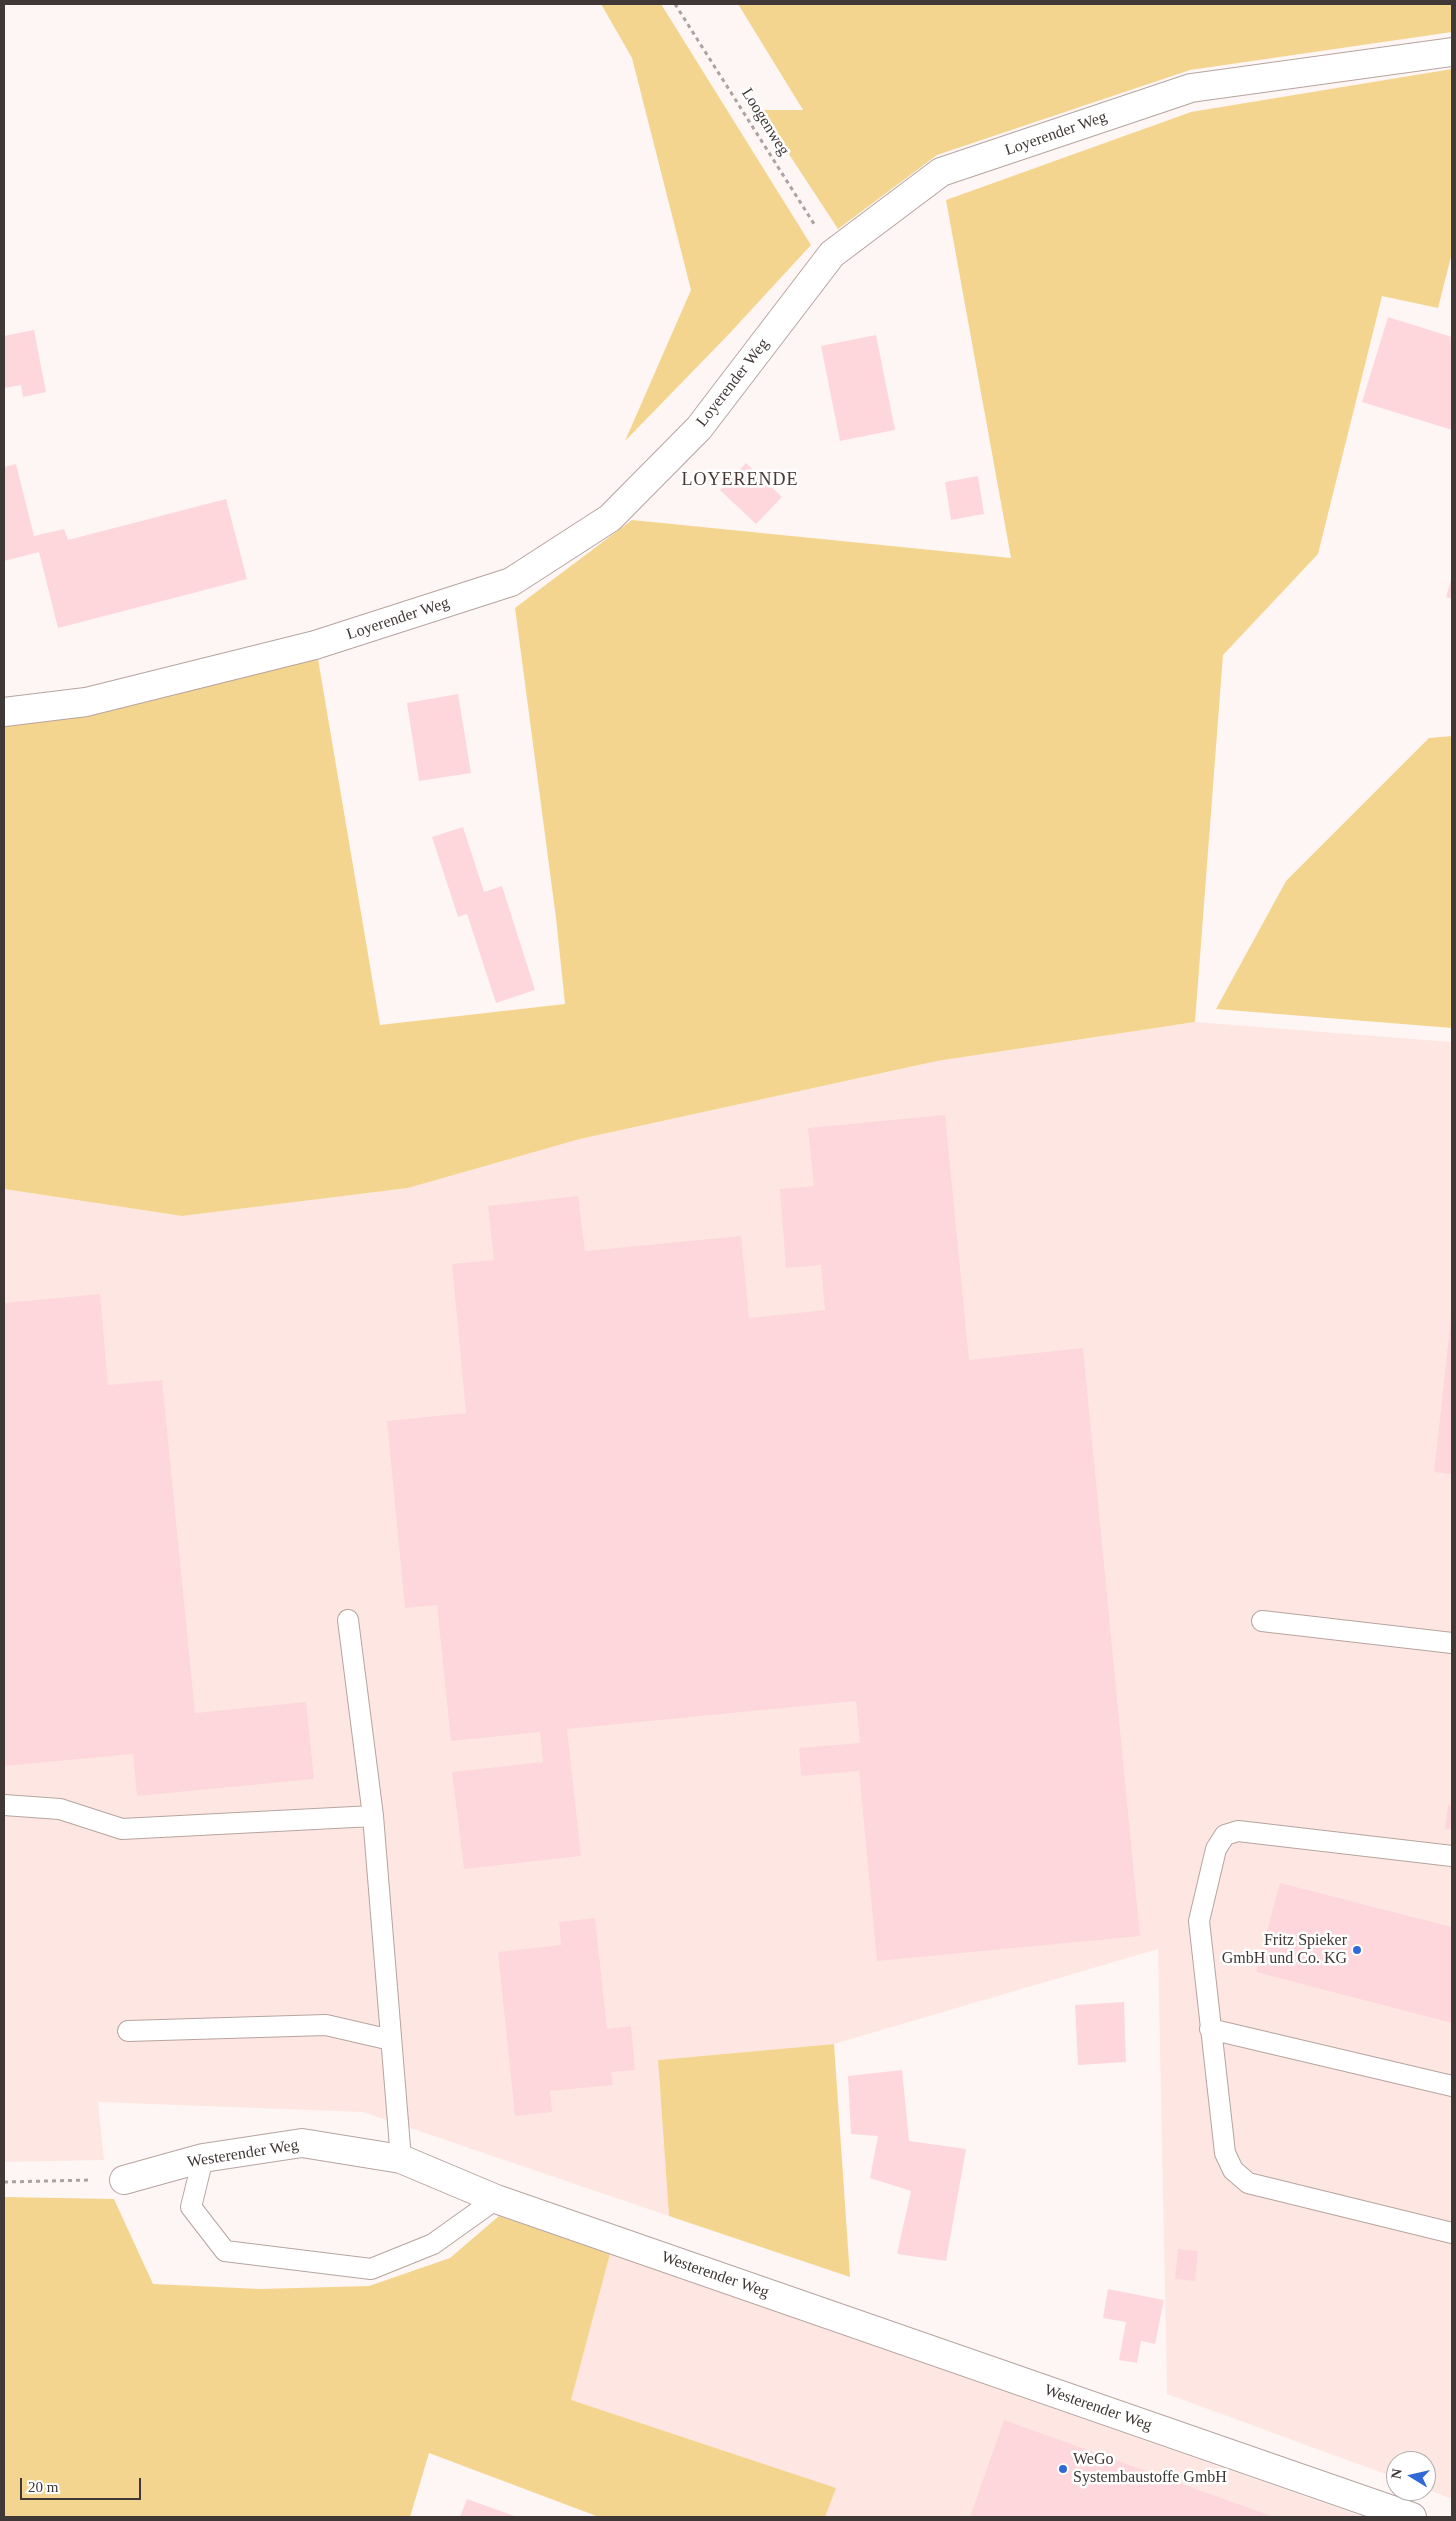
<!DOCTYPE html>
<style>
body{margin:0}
#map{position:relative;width:1456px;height:2521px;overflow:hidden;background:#fef6f4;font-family:Georgia,serif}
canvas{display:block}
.frame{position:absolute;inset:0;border:5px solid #403836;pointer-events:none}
.north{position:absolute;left:1386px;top:2451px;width:50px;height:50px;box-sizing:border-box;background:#fff;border:1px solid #b3afaf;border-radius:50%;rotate:279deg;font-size:14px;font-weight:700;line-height:20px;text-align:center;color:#403836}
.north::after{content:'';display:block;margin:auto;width:18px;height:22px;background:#316ad8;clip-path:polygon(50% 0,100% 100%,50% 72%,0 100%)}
.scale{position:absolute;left:20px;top:2478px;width:121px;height:22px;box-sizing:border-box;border:2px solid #403836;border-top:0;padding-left:6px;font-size:15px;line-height:18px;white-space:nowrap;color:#403836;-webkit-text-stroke:4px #fff;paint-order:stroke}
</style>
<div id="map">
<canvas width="1456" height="2521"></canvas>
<div class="frame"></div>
<div class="north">N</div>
<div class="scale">20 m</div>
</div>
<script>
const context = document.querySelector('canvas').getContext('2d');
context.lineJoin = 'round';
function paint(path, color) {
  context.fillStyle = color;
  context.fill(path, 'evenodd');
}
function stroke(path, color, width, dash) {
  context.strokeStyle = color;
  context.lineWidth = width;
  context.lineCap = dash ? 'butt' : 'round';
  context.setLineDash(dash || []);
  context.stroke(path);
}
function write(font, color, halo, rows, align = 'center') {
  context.font = font + ' Georgia,serif';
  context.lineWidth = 5;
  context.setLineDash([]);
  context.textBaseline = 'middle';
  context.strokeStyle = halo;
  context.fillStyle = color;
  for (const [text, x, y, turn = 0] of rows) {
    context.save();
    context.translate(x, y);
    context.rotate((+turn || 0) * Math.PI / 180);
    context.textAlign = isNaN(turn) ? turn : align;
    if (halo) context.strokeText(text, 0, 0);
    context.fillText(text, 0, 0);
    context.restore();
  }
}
const built = new Path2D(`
 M 1195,1022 L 1452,1042 L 1452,2499 L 1426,2489 L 1426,2461 L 1396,2461 L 1396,2478 L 1167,2394 L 1158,1949 L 834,2044 L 658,2060 L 669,2216 L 363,2112 L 98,2102 L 104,2160 L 4,2162 L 4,1189 L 182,1216 L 408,1188 L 580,1139 L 937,1061 Z
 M 610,2254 L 1364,2517 L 708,2517 L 555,2456 Z`);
const green = new Path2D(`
 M 601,4 L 661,4 L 811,245 L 729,334 L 625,441 L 691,290 L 632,58 Z
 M 738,4 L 1452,4 L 1452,32 L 1190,70 L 937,155 L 838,229 L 760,110 L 803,110 Z
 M 1452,69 L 1452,253 L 1438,308 L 1382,296 L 1318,554 L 1223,655 L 1195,1022 L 937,1061 L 580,1139 L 408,1188 L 182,1216 L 4,1189 L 4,727 L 88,715 L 318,659 L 380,1025 L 565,1004 L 556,918 L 515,608 L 632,520 L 1011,558 L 946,200 L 1191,112 Z
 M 1452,736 L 1452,1028 L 1216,1009 L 1286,881 L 1429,738 Z
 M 834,2044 L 850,2277 L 669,2216 L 658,2060 Z
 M 4,2197 L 114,2199 L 153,2284 L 260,2289 L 369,2286 L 450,2258 L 499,2216 L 610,2254 L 571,2400 L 836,2488 L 825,2517 L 599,2517 L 429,2453 L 410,2517 L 4,2517 Z`);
const building = new Path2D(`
 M 1388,317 L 1452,337 L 1452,430 L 1362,402 Z
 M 34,330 L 46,392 L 23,397 L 21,385 L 4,388 L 4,336 Z
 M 876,335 L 895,430 L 840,441 L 821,346 Z
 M 746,463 L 782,497 L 756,524 L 720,490 Z
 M 16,464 L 34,536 L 64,529 L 68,540 L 226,499 L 247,579 L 58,628 L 39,552 L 4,561 L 4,467 Z
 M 978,476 L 984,514 L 951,520 L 945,482 Z
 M 1452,577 L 1452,599 L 1446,597 Z
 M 458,694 L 471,773 L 419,781 L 407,703 Z
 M 463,827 L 484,892 L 502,886 L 535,990 L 496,1003 L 467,914 L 458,917 L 432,837 Z
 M 945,1115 L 969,1360 L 1083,1348 L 1140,1936 L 877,1961 L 859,1771 L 801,1776 L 799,1748 L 860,1743 L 856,1701 L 567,1729 L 581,1856 L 464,1869 L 452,1772 L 543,1762 L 540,1732 L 451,1741 L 437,1605 L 405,1608 L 387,1421 L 466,1413 L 452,1264 L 494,1260 L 488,1206 L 578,1196 L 585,1251 L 741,1236 L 749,1318 L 825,1310 L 821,1265 L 786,1268 L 780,1189 L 814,1186 L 808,1128 Z
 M 100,1294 L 108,1385 L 162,1380 L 195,1713 L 306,1702 L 314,1779 L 137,1796 L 133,1754 L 4,1766 L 4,1303 Z
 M 1451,1317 L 1452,1317 L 1452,1474 L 1434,1472 Z
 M 1448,1805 L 1452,1806 L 1452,1829 L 1445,1829 Z
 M 1280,1883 L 1452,1927 L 1452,2023 L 1256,1972 Z
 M 595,1918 L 607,2029 L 631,2026 L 635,2070 L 611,2072 L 613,2085 L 550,2091 L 552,2112 L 515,2116 L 498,1952 L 561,1945 L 559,1922 Z
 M 1124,2002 L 1126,2062 L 1078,2065 L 1075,2005 Z
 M 902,2070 L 909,2141 L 966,2149 L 946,2261 L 897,2254 L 911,2191 L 870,2178 L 878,2136 L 851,2134 L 848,2076 Z
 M 1178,2249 L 1198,2251 L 1195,2281 L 1175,2279 Z
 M 1108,2289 L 1164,2300 L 1155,2344 L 1141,2341 L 1137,2363 L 1119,2360 L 1126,2322 L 1103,2318 Z
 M 1004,2420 L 1274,2517 L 970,2517 Z
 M 467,2499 L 517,2517 L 460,2517 Z`);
const path = new Path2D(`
 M 675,4 L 814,224
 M 4,2182 L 90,2180`);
const lane = new Path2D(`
 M 348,1620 L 373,1816 L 401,2159
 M 1262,1621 L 1452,1643
 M 4,1805 L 60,1809 L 122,1829 L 373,1816
 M 1452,1856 L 1238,1831 L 1225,1835 L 1216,1849 L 1199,1921 L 1225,2153 L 1233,2170 L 1248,2183 L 1452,2233
 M 1210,2029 L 1452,2086
 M 128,2031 L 326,2025 L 391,2040
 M 203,2158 L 191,2207 L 225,2251 L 371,2269 L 433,2244 L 496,2199`);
const street = new Path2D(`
 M 4,712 L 86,702 L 315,645 L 511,582 L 610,518 L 699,428 L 832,254 L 941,172 L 1191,88 L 1452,52
 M 124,2180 L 203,2158 L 302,2143 L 401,2159 L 496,2199 L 1412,2517`);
const markers = [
 [1357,1950,5,"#316ad8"],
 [1063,2469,5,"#316ad8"]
];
const streetNames = [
 ["Loogenweg",765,122,58],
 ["Loyerender Weg",1056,134,-19],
 ["Loyerender Weg",733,383,-52],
 ["Loyerender Weg",398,619,-18],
 ["Westerender Weg",243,2154,-9],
 ["Westerender Weg",715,2275,19],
 ["Westerender Weg",1098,2408,19]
];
const poiNames = [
 ["Fritz Spieker",1347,1941],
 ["GmbH und Co. KG",1347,1959],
 ["WeGo",1073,2460,"left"],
 ["Systembaustoffe GmbH",1073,2478,"left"]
];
const neighbourhoodNames = [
 ["LOYERENDE",740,480]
];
paint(built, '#fee7e2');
paint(green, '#f4d58f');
paint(building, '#fed7dd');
stroke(lane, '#b6a49f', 22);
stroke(street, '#b6a49f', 30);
stroke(path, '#aba3a1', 3, [4, 4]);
stroke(lane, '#fff', 20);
stroke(street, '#fff', 28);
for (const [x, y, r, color] of markers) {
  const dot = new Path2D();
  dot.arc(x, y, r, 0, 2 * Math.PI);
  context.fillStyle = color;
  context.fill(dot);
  stroke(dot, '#fff', 2);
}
write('16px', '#403836', '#fff', streetNames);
write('16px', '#403836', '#fff', poiNames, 'right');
context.letterSpacing = '1px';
write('18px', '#473834', '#fff', neighbourhoodNames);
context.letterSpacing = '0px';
</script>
